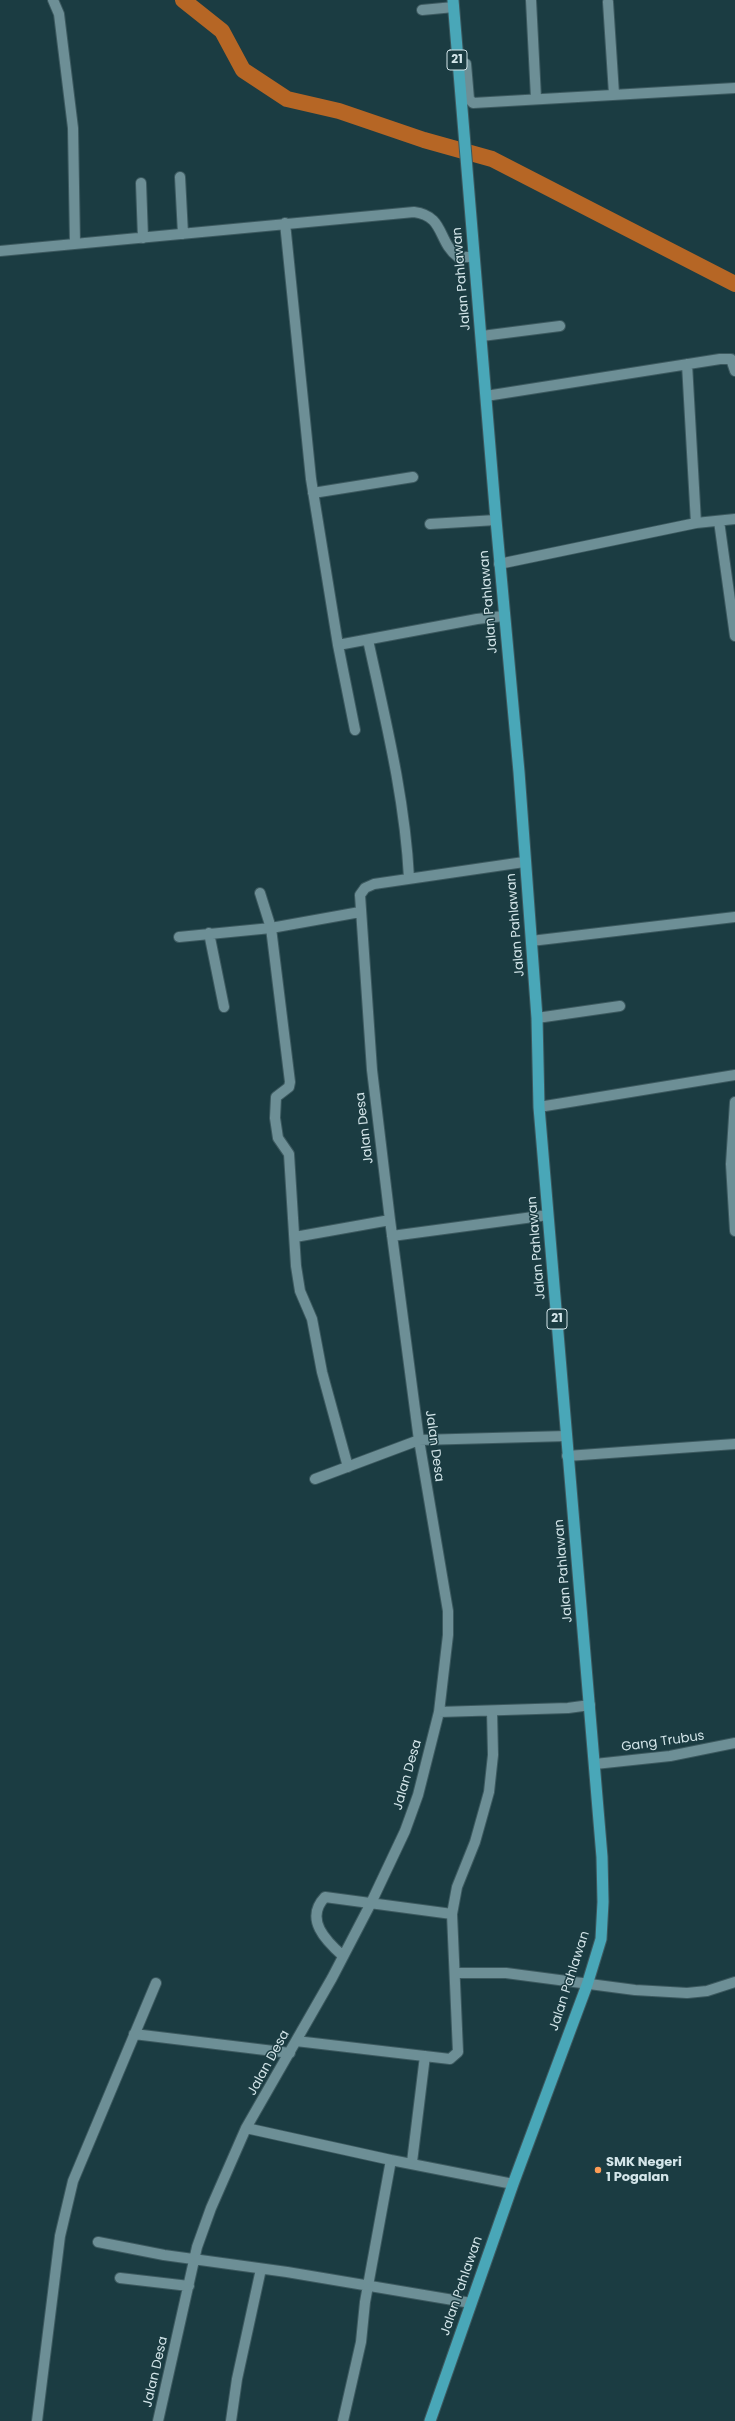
<!DOCTYPE html>
<style>
body{margin:0}
canvas{display:block;background:#1b3c42}
</style>
<canvas width="735" height="2421"></canvas>
<script>
const context = document.querySelector('canvas').getContext('2d');
context.lineJoin = 'round';
function stroke(path, color, width, dash) {
  context.strokeStyle = color;
  context.lineWidth = width;
  context.lineCap = dash ? 'butt' : 'round';
  context.setLineDash(dash || []);
  context.stroke(path);
}
function write(font, color, halo, rows, align = 'center') {
  context.font = font + ' Poppins,sans-serif';
  context.lineWidth = 3;
  context.setLineDash([]);
  context.textBaseline = 'middle';
  context.strokeStyle = halo;
  context.fillStyle = color;
  for (const [text, x, y, turn = 0] of rows) {
    context.save();
    context.translate(x, y);
    context.rotate((+turn || 0) * Math.PI / 180);
    context.textAlign = isNaN(turn) ? turn : align;
    if (halo) context.strokeText(text, 0, 0);
    context.fillText(text, 0, 0);
    context.restore();
  }
}
const river = new Path2D(`
 M 183,0 L 222,31 L 243,70 L 287,99 L 339,111 L 424,140 L 492,159 L 735,284`);
const minor = new Path2D(`
 M 53,0 L 59,14 L 73,128 L 75,244
 M 531,0 L 536,98
 M 608,2 L 614,94
 M 422,10 L 454,7
 M 458,64 L 466,64 L 469,99 L 473,103 L 735,88
 M 180,177 L 183,234
 M 141,183 L 143,238
 M 285,223 L 311,479 L 338,645 L 477,619 L 504,616
 M 0,251 L 414,212 C 445,216 437,241 458,257 L 474,257
 M 482,336 L 560,326
 M 687,364 L 696,523
 M 486,396 L 720,359 L 731,359 L 735,371
 M 313,493 L 413,477
 M 719,521 L 735,636
 M 430,524 L 496,520
 M 499,564 L 696,523 L 735,519
 M 368,640 C 385,718 405,798 409,878
 M 338,645 L 355,730
 M 260,893 L 271,928 L 290,1082 L 289,1087 L 276,1097 L 275,1118 L 278,1138 L 289,1154 L 296,1266 L 300,1291 L 312,1319 L 322,1372 L 348,1467
 M 209,933 L 224,1007
 M 179,937 L 271,928 L 360,912
 M 531,941 L 735,917
 M 537,1018 L 620,1006
 M 735,1102 L 731,1164 L 735,1231
 M 539,1107 L 735,1075
 M 392,1236 L 548,1215
 M 295,1237 L 390,1220
 M 567,1456 L 735,1444
 M 315,1479 L 419,1440 L 567,1436
 M 439,1712 L 568,1708 L 590,1705
 M 595,1764 L 670,1756 L 735,1743
 M 452,1914 L 457,1887 L 475,1842 L 489,1792 L 493,1755 L 492,1711
 M 455,1973 L 506,1973 L 635,1990 L 687,1993 L 707,1991 L 735,1982
 M 134,2034 L 290,2053
 M 296,2041 L 450,2059 L 458,2052 L 452,1914 L 325,1897 C 304,1919 326,1941 343,1956
 M 246,2128 L 391,2160 L 513,2184
 M 412,2162 L 425,2056
 M 98,2242 L 164,2255 L 287,2272 L 471,2303
 M 120,2278 L 189,2286
 M 37,2421 L 60,2236 L 73,2181 L 156,1983
 M 158,2421 L 197,2247 L 211,2208 L 246,2128 L 332,1978 L 371,1903 L 405,1831 L 418,1795 L 439,1712 L 448,1635 L 448,1611 L 419,1440 L 390,1220 L 372,1070 L 360,895 L 365,888 L 374,884 L 524,862
 M 231,2421 L 237,2379 L 261,2269
 M 343,2421 L 361,2342 L 365,2302 L 391,2160`);
const trunk = new Path2D(`
 M 430,2421 L 513,2184 L 587,1985 L 601,1939 L 603,1902 L 602,1857 L 539,1107 L 537,1018 L 519,772 L 496,520 L 453,0`);
const markers = [
 [598,2170,4,"#fd9c55"]
];
const shields = [
 [457,60,20],
 [557,1319,20]
];
const shieldNames = [
 ["21",457,60],
 ["21",557,1319]
];
const streetNames = [
 ["Jalan Pahlawan",462,279,-95],
 ["Jalan Pahlawan",489,602,-95],
 ["Jalan Pahlawan",516,925,-95],
 ["Jalan Desa",365,1128,-97],
 ["Jalan Pahlawan",537,1248,-95],
 ["Jalan Desa",434,1446,82],
 ["Jalan Pahlawan",564,1571,-95],
 ["Gang Trubus",663,1742,-8],
 ["Jalan Desa",408,1775,-74],
 ["Jalan Pahlawan",570,1981,-72],
 ["Jalan Desa",269,2063,-61],
 ["Jalan Pahlawan",462,2286,-71],
 ["Jalan Desa",156,2372,-77]
];
const poiNames = [
 ["SMK Negeri",606,2163],
 ["1 Pogalan",606,2178]
];
stroke(river, '#b66625', 16);
stroke(minor, '#3c595f', 12);
stroke(trunk, '#3c595f', 13);
stroke(minor, '#6d8f96', 10);
stroke(trunk, '#49a7b8', 11);
for (const [x, y, r, color] of markers) {
  const dot = new Path2D();
  dot.arc(x, y, r, 0, 2 * Math.PI);
  context.fillStyle = color;
  context.fill(dot);
  stroke(dot, '#1b3c42', 1.5);
}
for (const [x, y, w] of shields) {
  const box = new Path2D();
  box.roundRect(x - w / 2, y - 10, w, 20, 3);
  context.fillStyle = '#1b3c42';
  context.fill(box);
  stroke(box, '#d3e5e9', 1);
}
write('bold 12px', '#d3e5e9', null, shieldNames);
write('13px', '#d3e5e9', '#1b3c42', streetNames);
write('bold 13px', '#d3e5e9', '#1b3c42', poiNames, 'left');
</script>
